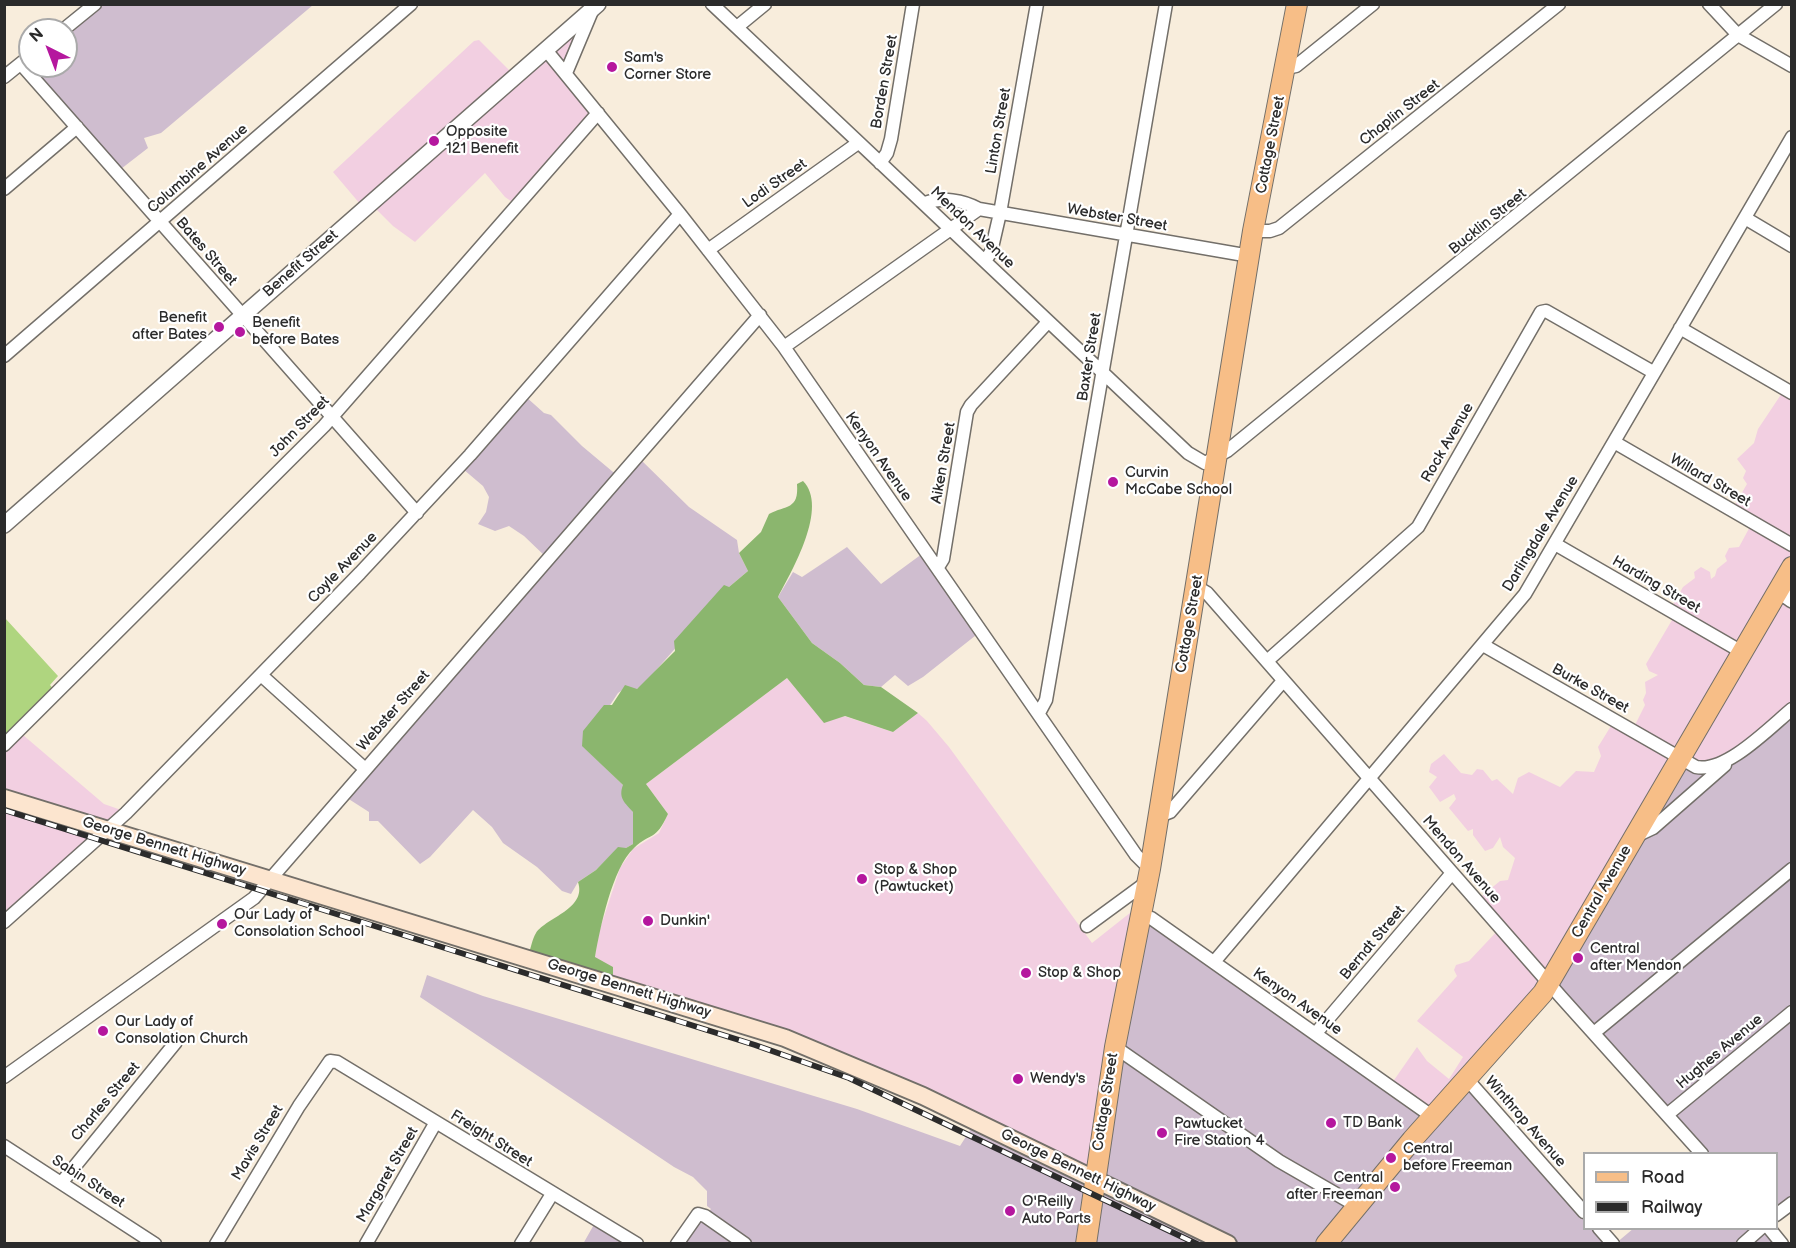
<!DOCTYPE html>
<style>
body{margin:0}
#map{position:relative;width:1796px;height:1248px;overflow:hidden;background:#f8eddc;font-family:"Balsamiq Sans",sans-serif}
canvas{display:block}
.frame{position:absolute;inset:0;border:6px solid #2b2b2b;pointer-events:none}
.legend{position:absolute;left:1583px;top:1152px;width:195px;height:78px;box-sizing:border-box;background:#fff;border:2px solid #aaa;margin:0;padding:8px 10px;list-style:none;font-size:18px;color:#2b2b2b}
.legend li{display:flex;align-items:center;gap:12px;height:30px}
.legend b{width:30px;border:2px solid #aaa}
.north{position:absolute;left:18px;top:18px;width:60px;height:60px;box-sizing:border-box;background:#fff;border:2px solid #aaa;border-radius:50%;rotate:318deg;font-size:16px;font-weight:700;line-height:24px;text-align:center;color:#2b2b2b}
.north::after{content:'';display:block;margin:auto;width:21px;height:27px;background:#b5179e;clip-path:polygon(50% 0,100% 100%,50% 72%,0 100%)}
</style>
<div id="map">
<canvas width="1796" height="1248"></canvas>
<div class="frame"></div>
<ul class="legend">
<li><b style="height:8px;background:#f7be87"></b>Road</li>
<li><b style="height:8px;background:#2b2b2b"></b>Railway</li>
</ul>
<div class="north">N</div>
</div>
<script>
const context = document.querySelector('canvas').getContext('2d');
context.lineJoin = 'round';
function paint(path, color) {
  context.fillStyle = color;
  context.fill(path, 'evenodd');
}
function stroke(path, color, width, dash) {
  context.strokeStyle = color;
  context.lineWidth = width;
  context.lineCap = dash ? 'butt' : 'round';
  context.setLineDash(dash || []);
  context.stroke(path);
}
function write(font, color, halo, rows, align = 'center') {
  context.font = font + ' "Balsamiq Sans",sans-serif';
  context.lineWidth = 4.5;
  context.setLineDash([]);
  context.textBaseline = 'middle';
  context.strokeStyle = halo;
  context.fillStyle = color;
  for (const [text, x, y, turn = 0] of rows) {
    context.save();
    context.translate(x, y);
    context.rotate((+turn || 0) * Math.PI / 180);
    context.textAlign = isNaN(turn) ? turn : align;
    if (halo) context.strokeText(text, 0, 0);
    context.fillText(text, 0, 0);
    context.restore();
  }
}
const built = new Path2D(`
 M 590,17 L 576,58 L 574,78 L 599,114 L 521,208 L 505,197 L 485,173 L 415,242 L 393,226 L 374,207 L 366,211 L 333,172 L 474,41 L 479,40 L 517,78 Z
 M 1784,390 L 1791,393 L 1791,715 L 1558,975 L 1437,1116 L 1392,1083 L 1417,1047 L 1427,1061 L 1449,1079 L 1463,1057 L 1417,1021 L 1457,976 L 1454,970 L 1456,965 L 1469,961 L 1500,928 L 1477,900 L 1500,881 L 1508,880 L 1515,858 L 1503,847 L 1500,837 L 1493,848 L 1485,851 L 1473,835 L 1473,829 L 1468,831 L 1449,808 L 1456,799 L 1454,794 L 1440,802 L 1429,787 L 1437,777 L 1429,772 L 1431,764 L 1444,754 L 1461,773 L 1472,775 L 1477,769 L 1483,770 L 1492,781 L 1497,779 L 1513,794 L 1518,778 L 1529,772 L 1560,787 L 1576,771 L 1594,772 L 1601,756 L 1598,747 L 1614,721 L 1634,727 L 1645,705 L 1643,700 L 1646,693 L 1645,682 L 1658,675 L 1649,671 L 1646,664 L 1675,615 L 1671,608 L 1683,587 L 1695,578 L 1694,572 L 1701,567 L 1710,572 L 1711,579 L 1715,576 L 1717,569 L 1727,561 L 1725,556 L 1729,548 L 1739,547 L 1752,523 L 1733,508 L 1747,484 L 1743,478 L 1746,471 L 1737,459 L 1754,443 L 1758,429 Z
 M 787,678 L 824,722 L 844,716 L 893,732 L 918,713 L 927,721 L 949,747 L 1092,943 L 1145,901 L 1097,1183 L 916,1092 L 613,985 L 595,957 L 599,932 L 620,868 L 633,849 L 659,833 L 668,814 L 646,784 Z
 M 23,735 L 104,804 L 127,812 L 5,920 L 5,753 Z`);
const industrial = new Path2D(`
 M 100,5 L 313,5 L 161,133 L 144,138 L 148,148 L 117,172 L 26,68 L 30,61 L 30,66 L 66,66 L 66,32 Z
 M 525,396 L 544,413 L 551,415 L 582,446 L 619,477 L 639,458 L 689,507 L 737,540 L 739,553 L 748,571 L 729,587 L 644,684 L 637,689 L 624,689 L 618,693 L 583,746 L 623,785 L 633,812 L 635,830 L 633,844 L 626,848 L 618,848 L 596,870 L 578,882 L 571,894 L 562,891 L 537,867 L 503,843 L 492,827 L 473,810 L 430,857 L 420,864 L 378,821 L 369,821 L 369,812 L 344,796 L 548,559 L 524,536 L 509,526 L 495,531 L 478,524 L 486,512 L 489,497 L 483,486 L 463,469 Z
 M 847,547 L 881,584 L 926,551 L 980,632 L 923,677 L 908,686 L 895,675 L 881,687 L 864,685 L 840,663 L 812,643 L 778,597 L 793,572 L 802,577 Z
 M 1791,715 L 1791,1206 L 1777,1218 L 1776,1154 L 1702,1153 L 1554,982 L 1683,762 L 1710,770 Z
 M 1146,916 L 1436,1116 L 1466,1086 L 1584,1211 L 1584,1228 L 1599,1229 L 1613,1243 L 677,1243 L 711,1209 L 707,1206 L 707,1191 L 693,1177 L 674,1167 L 420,997 L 427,975 L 483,996 L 857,1109 L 960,1146 L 974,1124 L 1096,1183 Z
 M 596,1221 L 638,1244 L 583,1244 Z
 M 1634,1228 L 1771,1229 L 1783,1244 L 1615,1244 Z`);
const green = new Path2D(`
 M 5,618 L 58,676 L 50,685 L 59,696 L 5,753 Z`);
const forest = new Path2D(`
 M 803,481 C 829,507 792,571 778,597 L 812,643 L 840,663 L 864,685 L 881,687 L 918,713 L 893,732 L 845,716 L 824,723 L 787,678 L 646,784 L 668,814 C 655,842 652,831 634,848 C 612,868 600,929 595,957 L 613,967 L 613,985 L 528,955 C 531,949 532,939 536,933 C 547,917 587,909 578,882 L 596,870 L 618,847 L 626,848 L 633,844 L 633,812 C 625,803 618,798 623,785 L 582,746 L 583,731 L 604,705 L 612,705 L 625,685 L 637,689 L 675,651 L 674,641 L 724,585 L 729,587 L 748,571 L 739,553 L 761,532 L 769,514 C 786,505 799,510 797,484 Z`);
const minor = new Path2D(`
 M 712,4 L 1188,453 L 1205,463 L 1227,451 L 1776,4
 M 1709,4 L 1738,35 L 1792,66
 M 737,27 L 765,4
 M 63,30 L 95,4
 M 546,50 L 680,214 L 784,347 L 1136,855 L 1150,869
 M 21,64 L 417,513
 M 1286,68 L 1296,66 L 1373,4
 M 566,73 L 592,11
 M 4,77 L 30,56
 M 880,163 L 887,153 L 891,139 L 913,4
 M 4,189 L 77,127
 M 925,203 C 942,197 963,200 979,209 L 1250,256
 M 1745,218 L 1792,246
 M 1253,231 L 1270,231 L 1279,228 L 1559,4
 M 708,250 L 858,143
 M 985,261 L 991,252 L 1000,213 L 1037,4
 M 1680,328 L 1792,393
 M 784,347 L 979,209
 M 4,356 L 411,4
 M 1614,442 L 1792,545
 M 1555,544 L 1742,652
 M 938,567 L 943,559 L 967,412 L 971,405 L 1048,322
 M 1197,587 L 1207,593 L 1561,997 L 1702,1154
 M 1483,645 L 1696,767 C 1726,773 1769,728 1792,709
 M 1267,661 L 1418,527 L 1541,312 L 1546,311 L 1653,372
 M 261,675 L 364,768
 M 1039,713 L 1046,700 L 1166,4
 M 4,745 L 324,426 L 598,113
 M 1157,817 L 1170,812 L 1283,681
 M 1636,836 L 1653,828 L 1725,765
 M 1141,915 L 1151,918 L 1433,1117
 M 4,922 L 126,813 L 360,573 L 470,455 L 680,214
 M 1087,926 L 1147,882
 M 1214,962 L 1525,594 L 1792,137
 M 1595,1032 L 1792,869
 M 1316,1033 L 1452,873
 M 1115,1047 L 1279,1161 L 1357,1206
 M 4,1077 L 254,898 L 760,315
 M 1466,1078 L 1584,1212
 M 1668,1114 L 1792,1012
 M 4,1146 L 155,1244
 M 62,1182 L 176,1042
 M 1776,1215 L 1792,1203
 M 1599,1228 L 1613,1244
 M 1769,1228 L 1782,1244
 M 216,1244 L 299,1106 L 330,1061 L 337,1062 L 637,1244
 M 366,1244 L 436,1122
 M 521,1244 L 552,1194
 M 677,1244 L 698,1214 L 705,1216 L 745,1244
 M 1743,1244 L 1761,1228`);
const tertiary = new Path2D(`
 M 4,525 L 598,4
 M 1778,590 L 1792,600`);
const secondary = new Path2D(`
 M 4,798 L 785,1038 L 923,1096 L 1228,1244`);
const primary = new Path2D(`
 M 1086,1244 L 1115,1047 L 1150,869 L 1253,231 L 1297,4
 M 1326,1244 L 1412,1140 L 1543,993 L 1792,567`);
const rail = new Path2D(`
 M 4,810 L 755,1045 L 849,1078 L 1197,1244`);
const markers = [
 [612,67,6,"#b5179e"],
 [434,141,6,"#b5179e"],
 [219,327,6,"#b5179e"],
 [240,332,6,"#b5179e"],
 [1113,482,6,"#b5179e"],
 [862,879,6,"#b5179e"],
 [648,921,6,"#b5179e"],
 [222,924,6,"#b5179e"],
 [1578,958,6,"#b5179e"],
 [1026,973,6,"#b5179e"],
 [103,1031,6,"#b5179e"],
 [1018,1079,6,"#b5179e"],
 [1331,1123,6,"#b5179e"],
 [1162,1133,6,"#b5179e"],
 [1391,1158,6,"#b5179e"],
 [1395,1187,6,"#b5179e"],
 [1010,1211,6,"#b5179e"]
];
const poiNames = [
 ["Sam's",624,58],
 ["Corner Store",624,75],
 ["Opposite",446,132],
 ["121 Benefit",446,149],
 ["Benefit",207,318,"right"],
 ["after Bates",207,335,"right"],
 ["Benefit",252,323],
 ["before Bates",252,340],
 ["Curvin",1125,473],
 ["McCabe School",1125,490],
 ["Stop & Shop",874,870],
 ["(Pawtucket)",874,887],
 ["Our Lady of",234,915],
 ["Consolation School",234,932],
 ["Dunkin'",660,921],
 ["Central",1590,949],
 ["after Mendon",1590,966],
 ["Stop & Shop",1038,973],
 ["Our Lady of",115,1022],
 ["Consolation Church",115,1039],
 ["Wendy's",1030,1079],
 ["TD Bank",1343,1123],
 ["Pawtucket",1174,1124],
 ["Fire Station 4",1174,1141],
 ["Central",1403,1149],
 ["before Freeman",1403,1166],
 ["Central",1383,1178,"right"],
 ["after Freeman",1383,1195,"right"],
 ["O'Reilly",1022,1202],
 ["Auto Parts",1022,1219]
];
const streetNames = [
 ["Borden Street",885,82,-80],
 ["Chaplin Street",1400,113,-38],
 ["Linton Street",999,131,-80],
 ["Cottage Street",1271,145,-79],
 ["Columbine Avenue",198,169,-41],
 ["Lodi Street",775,184,-35],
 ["Webster Street",1117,218,10],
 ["Bucklin Street",1488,222,-39],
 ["Mendon Avenue",972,228,44],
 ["Bates Street",206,252,49],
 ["Benefit Street",301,264,-41],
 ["Baxter Street",1090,357,-81],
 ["John Street",300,427,-46],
 ["Rock Avenue",1448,443,-60],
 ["Kenyon Avenue",878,457,55],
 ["Aiken Street",944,463,-80],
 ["Willard Street",1710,481,30],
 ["Darlingdale Avenue",1541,534,-59],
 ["Coyle Avenue",343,568,-46],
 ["Harding Street",1656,585,30],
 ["Cottage Street",1190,624,-80],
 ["Burke Street",1590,689,29],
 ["Webster Street",394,711,-49],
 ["George Bennett Highway",164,847,17],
 ["Mendon Avenue",1461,860,49],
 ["Central Avenue",1602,892,-60],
 ["Berndt Street",1373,943,-50],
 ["George Bennett Highway",629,989,17],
 ["Kenyon Avenue",1297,1002,35],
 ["Hughes Avenue",1720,1052,-40],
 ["Charles Street",106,1102,-50],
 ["Cottage Street",1106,1102,-81],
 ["Winthrop Avenue",1525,1122,49],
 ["Freight Street",491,1139,32],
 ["Mavis Street",258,1143,-59],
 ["George Bennett Highway",1078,1171,26],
 ["Margaret Street",388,1175,-60],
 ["Sabin Street",88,1182,33]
];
paint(built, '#f2cfe1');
paint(industrial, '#cfbdcf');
paint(green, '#afd57f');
paint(forest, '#8bb66e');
stroke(minor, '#736f69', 15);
stroke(tertiary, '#736f69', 18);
stroke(secondary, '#736f69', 20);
stroke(primary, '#736f69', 22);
stroke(minor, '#fff', 12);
stroke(tertiary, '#fff', 15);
stroke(secondary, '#fce5cf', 16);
stroke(primary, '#f7be87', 20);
stroke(rail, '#2b2b2b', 6);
stroke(rail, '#fff', 4, [11]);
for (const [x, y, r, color] of markers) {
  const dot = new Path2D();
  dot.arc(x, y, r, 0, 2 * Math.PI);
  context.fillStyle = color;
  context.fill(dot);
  stroke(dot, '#fff', 2);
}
write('15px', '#2b2b2b', '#fff', poiNames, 'left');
write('15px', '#2b2b2b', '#fff', streetNames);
</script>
